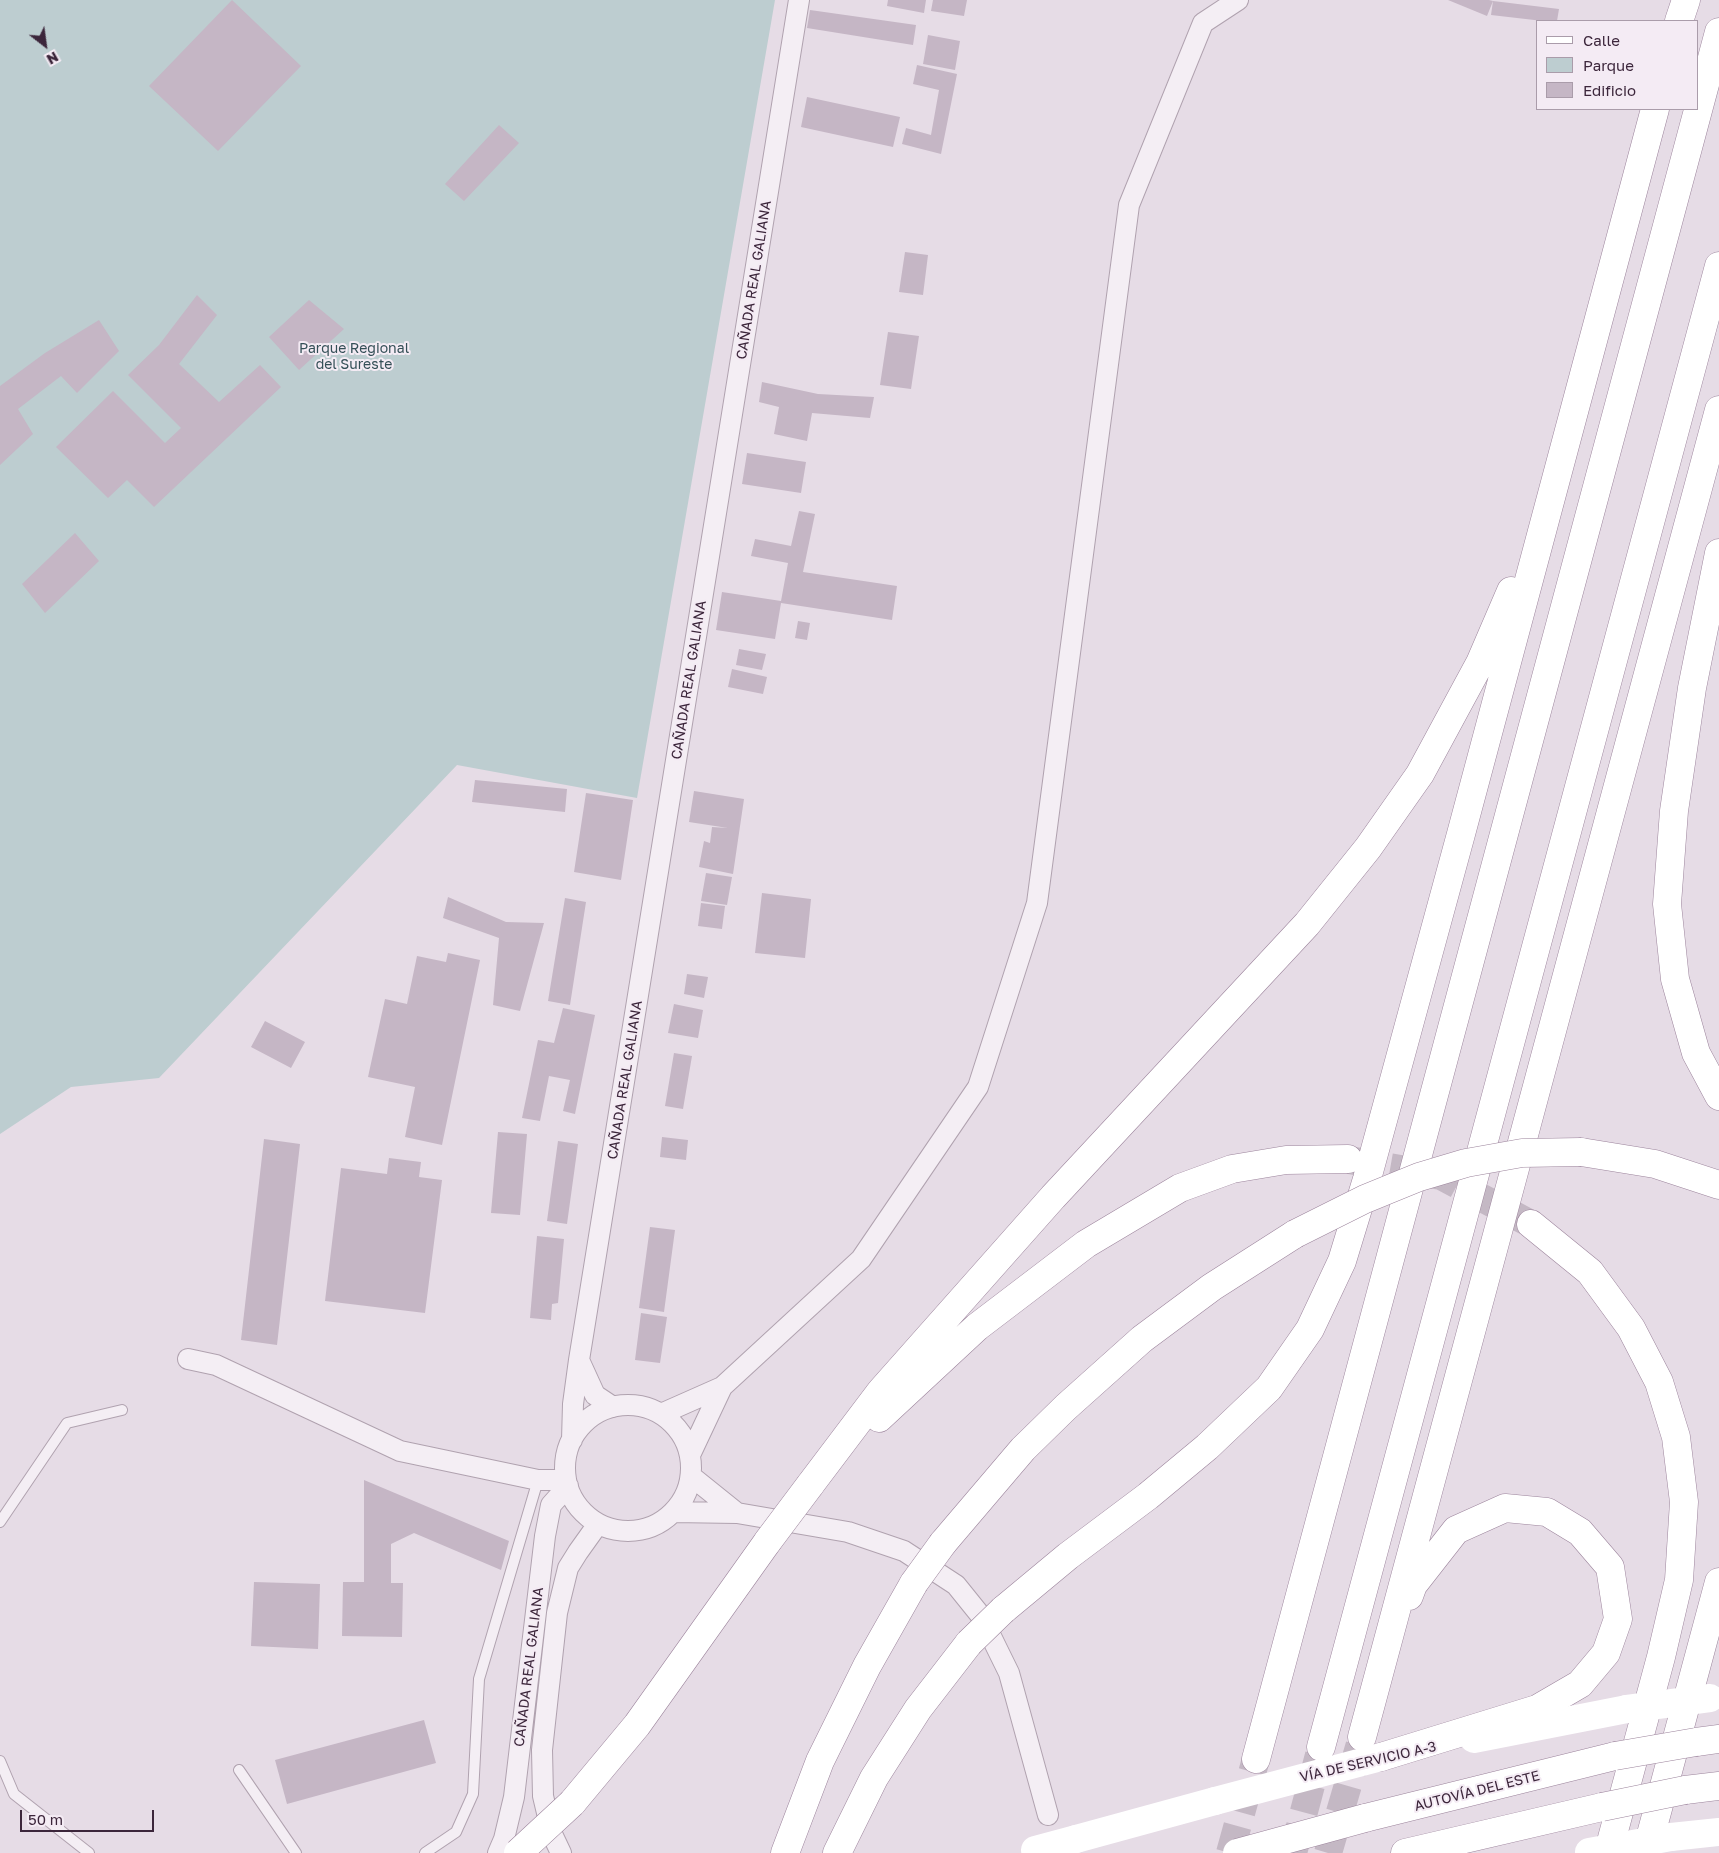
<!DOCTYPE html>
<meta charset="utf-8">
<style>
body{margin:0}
#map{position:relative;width:1719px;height:1853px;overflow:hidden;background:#e6dce6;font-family:"Golos Text",sans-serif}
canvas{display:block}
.legend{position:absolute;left:1536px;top:20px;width:162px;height:90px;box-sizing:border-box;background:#f4ebf4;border:1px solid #aa9caa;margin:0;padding:6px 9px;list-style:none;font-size:15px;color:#3c263b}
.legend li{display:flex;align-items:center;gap:10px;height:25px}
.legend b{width:25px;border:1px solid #aa9caa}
.north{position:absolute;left:20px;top:20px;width:50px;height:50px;-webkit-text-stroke:4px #f4ebf4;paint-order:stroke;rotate:150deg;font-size:14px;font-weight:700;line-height:20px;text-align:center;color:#3c263b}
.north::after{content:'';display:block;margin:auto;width:18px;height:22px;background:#3c263b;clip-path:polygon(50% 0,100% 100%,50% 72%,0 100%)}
.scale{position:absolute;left:20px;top:1810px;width:134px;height:22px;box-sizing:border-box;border:2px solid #3c263b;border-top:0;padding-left:6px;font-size:15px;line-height:18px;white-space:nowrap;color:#3c263b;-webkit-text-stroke:4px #f4ebf4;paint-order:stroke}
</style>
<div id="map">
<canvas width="1719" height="1853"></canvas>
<ul class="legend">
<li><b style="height:6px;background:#fff"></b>Calle</li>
<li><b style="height:14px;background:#bdcdd0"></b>Parque</li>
<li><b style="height:14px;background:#c5b6c5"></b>Edificio</li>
</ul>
<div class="north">N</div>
<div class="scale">50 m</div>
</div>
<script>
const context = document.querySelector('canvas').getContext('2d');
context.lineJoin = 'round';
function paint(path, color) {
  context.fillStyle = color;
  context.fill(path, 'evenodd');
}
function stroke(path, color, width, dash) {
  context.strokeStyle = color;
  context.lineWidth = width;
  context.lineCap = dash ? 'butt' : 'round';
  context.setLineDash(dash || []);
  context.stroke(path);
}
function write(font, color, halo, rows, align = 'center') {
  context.font = font + ' "Golos Text",sans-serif';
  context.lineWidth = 4;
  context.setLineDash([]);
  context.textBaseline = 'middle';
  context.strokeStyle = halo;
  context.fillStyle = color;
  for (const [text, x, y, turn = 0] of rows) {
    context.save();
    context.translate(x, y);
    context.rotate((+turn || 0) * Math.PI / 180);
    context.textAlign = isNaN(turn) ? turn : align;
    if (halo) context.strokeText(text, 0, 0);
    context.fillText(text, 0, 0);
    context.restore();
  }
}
const green = new Path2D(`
 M 0,0 L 775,0 L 637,798 L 457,765 L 159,1078 L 71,1087 L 0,1134 Z`);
const building = new Path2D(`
 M 232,0 L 301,66 L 218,151 L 149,86 Z
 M 888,0 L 926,0 L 924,13 L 887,6 Z
 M 933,0 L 967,0 L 964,16 L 931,11 Z
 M 1448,0 L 1489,0 L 1493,1 L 1487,16 Z
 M 1493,1 L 1559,9 L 1557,21 L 1543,21 L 1491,15 Z
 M 810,10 L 916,25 L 913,45 L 807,28 Z
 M 928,35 L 960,41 L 955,70 L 923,64 Z
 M 917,65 L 957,74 L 941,154 L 902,144 L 906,128 L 931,135 L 939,90 L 913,84 Z
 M 807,97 L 900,117 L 893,147 L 801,127 Z
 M 499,125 L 519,143 L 464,201 L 445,184 Z
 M 905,252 L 928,255 L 923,295 L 899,292 Z
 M 197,295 L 217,315 L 179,364 L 219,402 L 260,365 L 281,387 L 154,507 L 127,480 L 108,498 L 56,447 L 113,391 L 165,443 L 181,428 L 128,375 L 159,345 Z
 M 309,300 L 344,329 L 299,370 L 269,337 Z
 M 99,320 L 119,351 L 77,393 L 61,376 L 18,409 L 33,434 L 0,465 L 0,386 L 45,353 Z
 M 888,332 L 919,336 L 911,389 L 880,385 Z
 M 762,382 L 818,394 L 874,397 L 870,418 L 812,413 L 807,441 L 774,434 L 779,407 L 759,402 Z
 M 747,453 L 806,462 L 801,493 L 742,484 Z
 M 799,511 L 815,514 L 803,572 L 897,586 L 892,620 L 781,603 L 775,639 L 716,630 L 722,592 L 781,601 L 788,563 L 751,556 L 755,539 L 791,546 Z
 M 75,533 L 99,561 L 45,613 L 22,584 Z
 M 798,621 L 810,623 L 807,640 L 795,638 Z
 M 739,649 L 766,654 L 762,670 L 736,665 Z
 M 732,669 L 767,677 L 763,694 L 728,687 Z
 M 475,780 L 567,789 L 565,812 L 472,802 Z
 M 694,791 L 744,799 L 733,874 L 699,867 L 704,841 L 710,843 L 712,827 L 728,828 L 689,822 Z
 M 586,793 L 633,800 L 621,880 L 574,872 Z
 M 706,873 L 732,877 L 727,905 L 701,901 Z
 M 762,893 L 811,899 L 805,958 L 755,953 Z
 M 448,897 L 506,922 L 544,923 L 520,1011 L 493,1005 L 499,938 L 443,918 Z
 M 565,898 L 586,902 L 570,1005 L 548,1001 Z
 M 701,903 L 725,906 L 722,929 L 698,926 Z
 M 448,953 L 480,960 L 442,1145 L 405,1137 L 415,1087 L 368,1077 L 385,999 L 407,1004 L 417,956 L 446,962 Z
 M 687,974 L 708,977 L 704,998 L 684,994 Z
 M 674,1004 L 703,1010 L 698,1038 L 668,1033 Z
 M 563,1008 L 595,1015 L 575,1114 L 563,1111 L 570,1080 L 549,1076 L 540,1121 L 522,1118 L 538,1040 L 554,1043 Z
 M 265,1021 L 305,1042 L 291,1068 L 251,1047 Z
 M 674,1053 L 692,1056 L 683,1109 L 665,1106 Z
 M 498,1132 L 527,1134 L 520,1215 L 491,1213 Z
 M 662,1137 L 688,1140 L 686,1160 L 660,1157 Z
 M 264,1139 L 300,1144 L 277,1345 L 241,1340 Z
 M 558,1141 L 578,1144 L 567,1224 L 547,1221 Z
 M 389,1158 L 421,1162 L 419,1177 L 442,1180 L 425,1313 L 325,1301 L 341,1168 L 387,1174 Z
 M 650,1227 L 675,1230 L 664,1312 L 639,1308 Z
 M 537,1236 L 564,1239 L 558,1303 L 552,1304 L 551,1320 L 530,1318 Z
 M 641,1313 L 667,1317 L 660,1363 L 635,1360 Z
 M 364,1480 L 509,1541 L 501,1570 L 414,1533 L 391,1544 L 391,1583 L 403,1583 L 402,1637 L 342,1636 L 343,1582 L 364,1582 Z
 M 254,1582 L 320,1584 L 318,1649 L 251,1646 Z
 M 424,1720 L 436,1763 L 287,1804 L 275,1760 Z`);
const motorwayTunnel = new Path2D(`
 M 1349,1160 L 1441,1176 L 1531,1224
 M 1230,1853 L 1256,1759
 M 1293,1853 L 1319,1755
 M 1328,1853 L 1360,1744`);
const service = new Path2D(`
 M 0,1522 L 67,1423 L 122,1410
 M 0,1761 L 14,1794 L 89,1853
 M 239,1770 L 296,1853
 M 425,1853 L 456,1832 L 473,1794 L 479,1679 L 538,1480`);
const minor = new Path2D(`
 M 188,1359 L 216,1365 L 400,1451 L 538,1480 L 566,1480
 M 579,1360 L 595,1395 L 613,1407
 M565 1468a63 63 0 1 1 126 0a63 63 0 1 1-126 0Z
 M 661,1414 L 722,1387 L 861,1259 L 978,1087 L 1037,903 L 1129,205 L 1203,23 L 1238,0
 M 572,1440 L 573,1404 L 579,1360 L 799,0
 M 690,1455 L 722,1387
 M 691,1476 L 737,1513
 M 673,1512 L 737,1513 L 848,1532 L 904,1551 L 956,1585 L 981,1616 L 1009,1673 L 1048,1815
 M 498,1853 L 504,1839 L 514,1797 L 545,1536 L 551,1505 L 568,1486
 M 561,1853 L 552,1834 L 543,1796 L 542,1750 L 557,1613 L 568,1568 L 578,1552 L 598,1524`);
const secondary = new Path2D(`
 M 1474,1739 L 1627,1709
 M 1671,1837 L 1719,1832
 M 1076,1839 L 1215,1801`);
const motorway = new Path2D(`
 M 1679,21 L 1686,0
 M 1719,553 L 1692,688 L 1674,811 L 1667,904 L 1675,979 L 1696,1053 L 1719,1096
 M 1581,1152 L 1655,1164 L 1719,1185
 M 1531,1224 L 1590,1272 L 1631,1328 L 1659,1382 L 1676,1437 L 1684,1502 L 1679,1580 L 1661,1657 L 1608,1853
 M 879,1418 L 977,1327 L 1086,1244 L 1180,1188 L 1232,1169 L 1286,1160 L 1348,1159
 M 810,1485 L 881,1391 L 1053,1197 L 1307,924 L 1368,848 L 1420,774 L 1480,663 L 1511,591
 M 943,1543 L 1023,1449 L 1066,1407 L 1142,1339 L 1212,1287 L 1295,1234
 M 1003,1610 L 1068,1556 L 1148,1496 L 1207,1447 L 1269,1388 L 1310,1329 L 1342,1261 L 1367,1179 L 1461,834 L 1655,109
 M 1362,1737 L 1719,410
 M 1696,1742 L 1719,1739
 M 1321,1747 L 1719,266
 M 1381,1757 L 1537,1709 L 1580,1684 L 1606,1653 L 1618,1619 L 1610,1567 L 1580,1532 L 1547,1512 L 1505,1508 L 1456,1530 L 1413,1585 L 1409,1596
 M 1256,1759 L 1719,32
 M 1685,1790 L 1719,1786
 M 572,1803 L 637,1725 L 768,1541
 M 1365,1818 L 1615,1756
 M 785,1853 L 820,1761 L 867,1666 L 914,1583
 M 837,1853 L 874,1778 L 918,1709 L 969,1643
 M 1405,1853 L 1602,1807
 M 1646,1853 L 1719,1582`);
const secondaryBridge = new Path2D(`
 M 1627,1709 L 1710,1698
 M 1215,1801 L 1381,1757
 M 1035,1850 L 1076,1839
 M 1589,1852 L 1671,1837`);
const motorwayBridge = new Path2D(`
 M 1295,1234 L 1365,1199 L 1419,1177 L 1466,1163 L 1522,1153 L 1581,1152
 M 768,1541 L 810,1485
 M 914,1583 L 943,1543
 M 969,1643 L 1003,1610
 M 1615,1756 L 1696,1742
 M 1602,1807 L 1685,1790
 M 518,1853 L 572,1803
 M 1237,1853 L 1365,1818`);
const streetNames = [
 ["CAÑADA REAL GALIANA",754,280,-81],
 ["CAÑADA REAL GALIANA",689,680,-81],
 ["CAÑADA REAL GALIANA",625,1080,-81],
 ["CAÑADA REAL GALIANA",529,1667,-83],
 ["VÍA DE SERVICIO A-3",1368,1762,-13],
 ["AUTOVÍA DEL ESTE",1477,1791,-14]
];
const parkNames = [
 ["Parque Regional",354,349],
 ["del Sureste",354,365]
];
paint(green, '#bdcdd0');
paint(building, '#c5b6c5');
stroke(motorwayTunnel, '#c4b8c4', 28, [28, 14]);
stroke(service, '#b0a2af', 12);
stroke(minor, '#b0a2af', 22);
stroke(motorway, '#9c849c', 29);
stroke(service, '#f4eef4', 10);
stroke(minor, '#f4eef4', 20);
stroke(secondary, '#fff', 28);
stroke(motorway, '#fff', 28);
stroke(motorwayBridge, '#9c849c', 29, []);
stroke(secondaryBridge, '#fff', 28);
stroke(motorwayBridge, '#fff', 28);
write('14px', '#3c263b', '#f4ebf4', streetNames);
write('14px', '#344f57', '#f4ebf4', parkNames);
</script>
